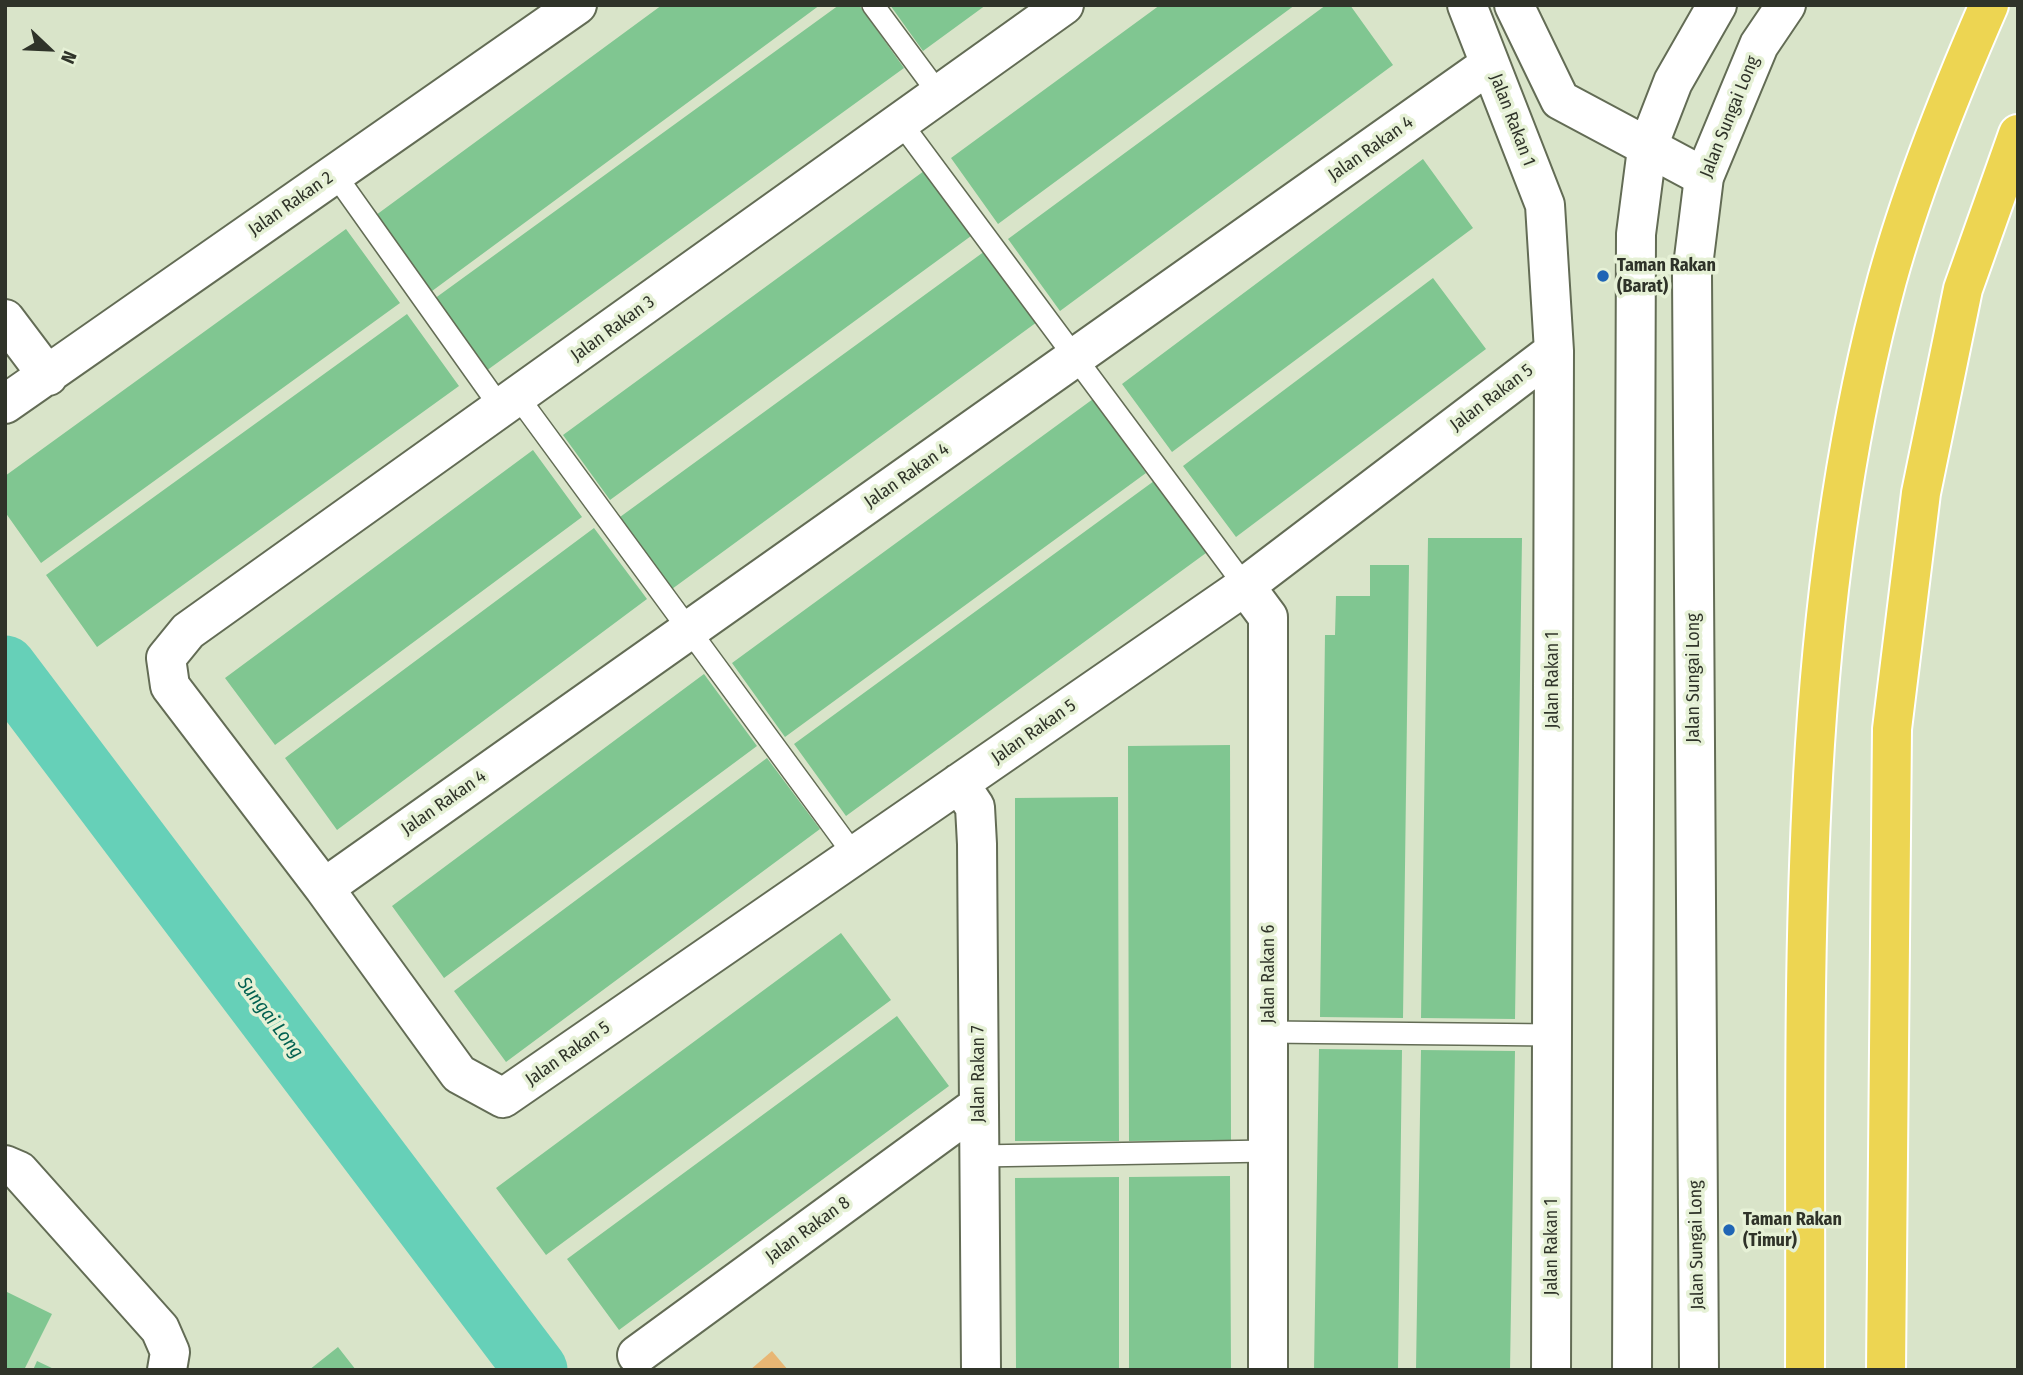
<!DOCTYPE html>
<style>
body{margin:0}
#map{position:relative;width:2023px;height:1375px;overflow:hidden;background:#d9e4c9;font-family:"Fira Sans Condensed",sans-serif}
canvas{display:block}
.frame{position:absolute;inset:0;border:7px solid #2f3329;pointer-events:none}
.north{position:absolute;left:14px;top:14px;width:70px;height:70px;-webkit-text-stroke:5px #e6f1d6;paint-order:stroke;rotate:113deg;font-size:19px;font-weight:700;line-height:28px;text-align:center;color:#2f3329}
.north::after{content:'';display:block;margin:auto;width:24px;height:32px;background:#2f3329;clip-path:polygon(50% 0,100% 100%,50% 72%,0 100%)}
</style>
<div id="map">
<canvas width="2023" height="1375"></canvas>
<div class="frame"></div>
<div class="north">N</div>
</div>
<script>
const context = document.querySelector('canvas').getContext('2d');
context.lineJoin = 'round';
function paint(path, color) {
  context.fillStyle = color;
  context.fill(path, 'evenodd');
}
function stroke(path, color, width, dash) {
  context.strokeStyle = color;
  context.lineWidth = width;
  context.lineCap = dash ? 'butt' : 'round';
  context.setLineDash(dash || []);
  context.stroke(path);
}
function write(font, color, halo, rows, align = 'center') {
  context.font = font + ' "Fira Sans Condensed",sans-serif';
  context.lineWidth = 7;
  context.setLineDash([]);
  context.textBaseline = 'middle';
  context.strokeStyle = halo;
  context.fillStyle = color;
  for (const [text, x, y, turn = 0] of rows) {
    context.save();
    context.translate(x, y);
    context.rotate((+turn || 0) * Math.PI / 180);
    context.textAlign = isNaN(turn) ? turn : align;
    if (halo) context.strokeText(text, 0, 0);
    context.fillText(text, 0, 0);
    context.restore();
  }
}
const green = new Path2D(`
 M 772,1351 L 788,1370 L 750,1370 Z`);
const river = new Path2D(`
 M 5,667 L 536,1370`);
const building = new Path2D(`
 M 662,5 L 820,5 L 428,294 L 372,218 Z
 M 839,5 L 859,5 L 904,68 L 486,371 L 434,299 Z
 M 890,5 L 986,5 L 923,51 Z
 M 1160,5 L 1295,5 L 998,224 L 951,158 Z
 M 1326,5 L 1350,5 L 1393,65 L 1060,311 L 1008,239 Z
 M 1423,159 L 1473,228 L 1172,452 L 1122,384 Z
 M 924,171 L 971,236 L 610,500 L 563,435 Z
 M 346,229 L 400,303 L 41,563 L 5,512 L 5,476 Z
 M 985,251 L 1037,322 L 672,589 L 620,517 Z
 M 1433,278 L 1486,349 L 1236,537 L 1183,466 Z
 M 407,314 L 459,386 L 97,647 L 46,575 Z
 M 1093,399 L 1146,473 L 785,737 L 732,663 Z
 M 533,450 L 582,517 L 275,745 L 225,678 Z
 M 1154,481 L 1206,553 L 846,816 L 794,744 Z
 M 594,528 L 647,599 L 337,830 L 285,758 Z
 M 1428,538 L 1522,538 L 1515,1019 L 1421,1018 Z
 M 1370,565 L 1409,565 L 1403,1018 L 1320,1017 L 1325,635 L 1335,635 L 1336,596 L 1370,596 Z
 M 704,674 L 757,746 L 444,978 L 392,906 Z
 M 1230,745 L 1231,1140 L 1129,1141 L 1128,746 Z
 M 767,758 L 820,829 L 506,1062 L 454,991 Z
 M 1118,797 L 1119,1141 L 1015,1141 L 1015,798 Z
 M 841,933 L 891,1000 L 546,1255 L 496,1188 Z
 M 897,1016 L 949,1086 L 619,1330 L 567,1259 Z
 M 1319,1049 L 1402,1050 L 1398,1370 L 1314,1370 Z
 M 1421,1050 L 1515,1051 L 1510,1370 L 1416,1370 Z
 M 1230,1176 L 1231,1370 L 1129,1370 L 1129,1177 Z
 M 1119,1177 L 1119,1370 L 1016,1370 L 1015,1178 Z
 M 5,1291 L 52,1314 L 24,1370 L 5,1370 Z
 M 338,1347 L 356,1370 L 309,1370 Z
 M 37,1361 L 56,1370 L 33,1370 Z`);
const service = new Path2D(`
 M 873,5 L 939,94
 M 901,123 L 1245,586
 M 334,173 L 501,408
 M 518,397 L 855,856
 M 1269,1032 L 1552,1035
 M 979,1156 L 1268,1151`);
const minor = new Path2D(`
 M 1064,5 L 188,631 L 166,658 L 170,686 L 324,888 L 459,1074 L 503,1098 L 1245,586 L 1554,351
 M 1467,5 L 1545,205 L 1554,351 L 1551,1370
 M 1514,5 L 1560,100 L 1704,177
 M 5,319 L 48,376
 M 5,404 L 577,5
 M 1245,586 L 1268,617 L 1268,1370
 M 959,783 L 975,807 L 977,844 L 981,1370
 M 324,888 L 1490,64
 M 5,1165 L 19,1171 L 160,1329 L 170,1352 L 167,1370
 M 637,1355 L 979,1105`);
const tertiary = new Path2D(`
 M 1632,1370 L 1636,234 L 1647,149 L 1673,82 L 1717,5
 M 1699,1370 L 1692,274 L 1704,177 L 1759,45 L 1786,5`);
const motorway = new Path2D(`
 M 1805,1370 C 1807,1007 1791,634 1887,280 C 1913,186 1950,94 1989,5
 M 1886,1370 L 1892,729 L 1921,493 L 1963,289 L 2018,134`);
const markers = [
 [1603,276,7,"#1f65b5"],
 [1729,1230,7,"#1f65b5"]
];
const streetNames = [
 ["Jalan Sungai Long",1730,117,-68],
 ["Jalan Rakan 1",1512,120,69],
 ["Jalan Rakan 4",1371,149,-35],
 ["Jalan Rakan 2",291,204,-35],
 ["Jalan Rakan 3",613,329,-36],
 ["Jalan Rakan 5",1492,398,-37],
 ["Jalan Rakan 4",907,476,-35],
 ["Jalan Sungai Long",1694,678,-90],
 ["Jalan Rakan 1",1553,680,-90],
 ["Jalan Rakan 5",1034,732,-35],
 ["Jalan Rakan 4",444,803,-35],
 ["Jalan Rakan 6",1269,974,-90],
 ["Jalan Rakan 5",568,1054,-35],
 ["Jalan Rakan 7",979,1074,-90],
 ["Jalan Rakan 8",808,1230,-36],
 ["Jalan Sungai Long",1697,1245,-91],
 ["Jalan Rakan 1",1552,1247,-90]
];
const poiNames = [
 ["Taman Rakan",1617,266],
 ["(Barat)",1617,287],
 ["Taman Rakan",1743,1220],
 ["(Timur)",1743,1241]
];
const waterNames = [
 ["Sungai Long",270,1018,53]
];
paint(green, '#e8b674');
stroke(river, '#66d0b8', 63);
paint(building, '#80c691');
stroke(service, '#636c55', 24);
stroke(minor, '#636c55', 42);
stroke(tertiary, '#636c55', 42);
stroke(motorway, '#fff', 42);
stroke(service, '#fff', 21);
stroke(minor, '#fff', 38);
stroke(tertiary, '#fff', 38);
stroke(motorway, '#edd552', 38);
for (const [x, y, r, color] of markers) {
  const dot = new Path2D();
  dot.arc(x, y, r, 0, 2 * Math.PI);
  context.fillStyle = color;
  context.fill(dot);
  stroke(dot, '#e6f1d6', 2.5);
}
write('18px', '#2f3329', '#e6f1d6', streetNames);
write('bold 18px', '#2f3329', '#e6f1d6', poiNames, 'left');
write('italic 19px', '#016050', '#e6f1d6', waterNames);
</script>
